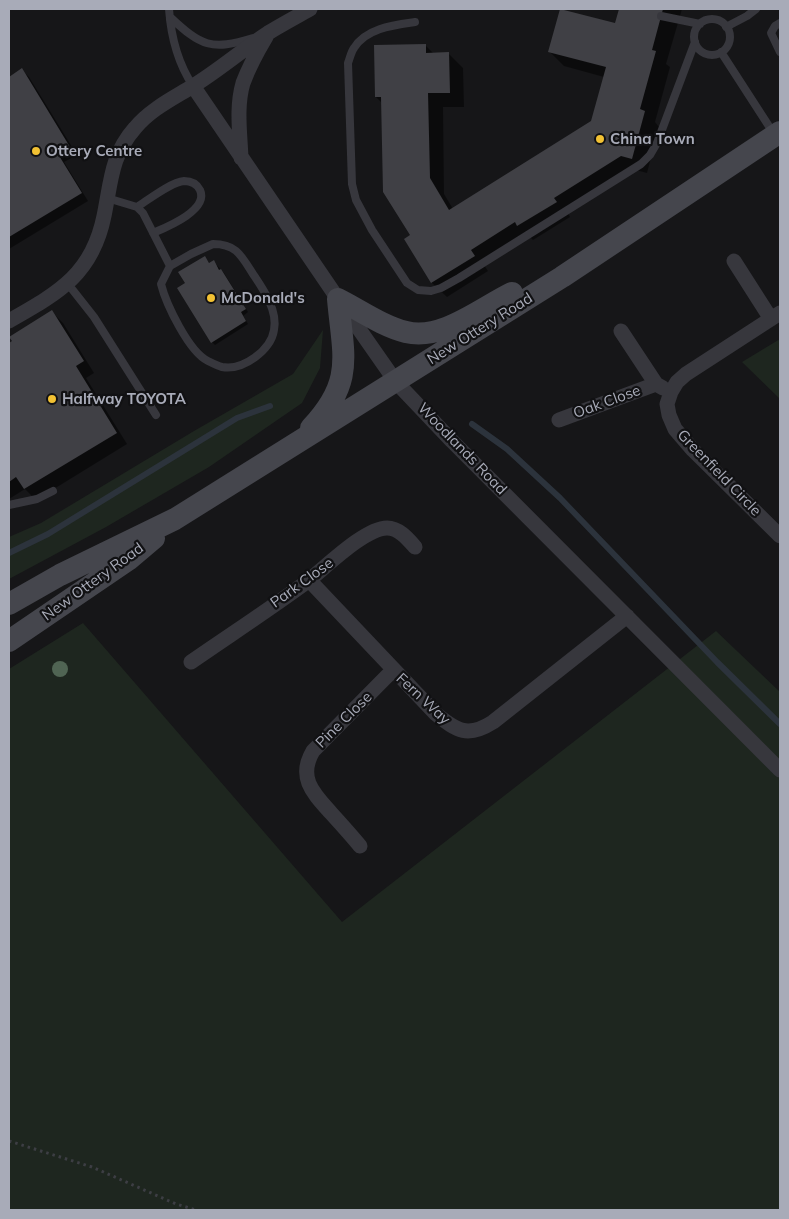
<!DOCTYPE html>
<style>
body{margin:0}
#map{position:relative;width:789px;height:1219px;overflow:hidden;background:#161618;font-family:Mulish,sans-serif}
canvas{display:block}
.frame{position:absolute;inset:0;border:10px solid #a8abb8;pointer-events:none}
</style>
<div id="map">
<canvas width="789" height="1219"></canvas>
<div class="frame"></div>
</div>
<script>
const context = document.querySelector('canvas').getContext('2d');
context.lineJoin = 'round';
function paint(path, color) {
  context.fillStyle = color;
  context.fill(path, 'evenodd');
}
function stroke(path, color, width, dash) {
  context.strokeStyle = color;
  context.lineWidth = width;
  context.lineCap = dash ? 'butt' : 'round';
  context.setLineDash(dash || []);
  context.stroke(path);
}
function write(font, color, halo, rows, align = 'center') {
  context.font = font + ' Mulish,sans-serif';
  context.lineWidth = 4.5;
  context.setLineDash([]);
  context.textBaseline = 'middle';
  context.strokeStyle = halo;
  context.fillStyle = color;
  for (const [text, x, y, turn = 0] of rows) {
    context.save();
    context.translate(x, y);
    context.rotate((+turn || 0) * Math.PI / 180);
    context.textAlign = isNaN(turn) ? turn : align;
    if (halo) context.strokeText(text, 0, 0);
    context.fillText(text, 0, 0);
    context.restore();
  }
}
const green = new Path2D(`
 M 323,330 L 320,368 L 302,403 L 209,467 L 106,527 L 9,579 L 9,537 L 41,523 L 194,431 L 293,374 Z
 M 780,339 L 780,399 L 742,362 Z
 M 83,623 L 342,922 L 716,631 L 780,692 L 780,1210 L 9,1210 L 9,669 Z`);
const shadow = new Path2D(`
 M 621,9 L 682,9 L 666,64 L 670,67 L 655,122 L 659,127 L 647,173 L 636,170 L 568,213 L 570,217 L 533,240 L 530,237 L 484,265 L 488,271 L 447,297 L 432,283 L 405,240 L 412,236 L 383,104 L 376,97 L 426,46 L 434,54 L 449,54 L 463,68 L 464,107 L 443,107 L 444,194 L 453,209 L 592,122 L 604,77 L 564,66 L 550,52 L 616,24 Z
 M 22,70 L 29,77 L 77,155 L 64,162 L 88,201 L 9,249 L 9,78 Z
 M 205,257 L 210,264 L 214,262 L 224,273 L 248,312 L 243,316 L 248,324 L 215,345 L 212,342 Z
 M 52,312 L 63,323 L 94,373 L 86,378 L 127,444 L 36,500 L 25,489 L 9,499 L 9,344 Z`);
const stream = new Path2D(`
 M 472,424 L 507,449 L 560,498 L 717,662 L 780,724
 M 9,553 L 48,534 L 237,418 L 270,406`);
const building = new Path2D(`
 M 560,9 L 615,23 L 619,9 L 663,9 L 652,50 L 656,51 L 640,109 L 645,111 L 632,159 L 621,156 L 554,198 L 557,202 L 517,226 L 515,222 L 471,250 L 475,256 L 431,283 L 404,239 L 410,235 L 383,192 L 381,97 L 375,97 L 374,45 L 426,44 L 426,53 L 449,52 L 450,93 L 428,93 L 430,178 L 449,210 L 591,121 L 606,67 L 548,52 Z
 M 22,68 L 70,147 L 58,154 L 82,193 L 9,237 L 9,77 Z
 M 205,256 L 209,263 L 214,260 L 219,270 L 221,269 L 246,309 L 241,312 L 246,321 L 211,343 L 177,288 L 185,283 L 178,272 Z
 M 52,310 L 84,361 L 76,366 L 117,433 L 24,489 L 16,477 L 9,482 L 9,343 L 12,341 L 9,337 Z`);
const path = new Path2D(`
 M 9,1141 L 92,1167 L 176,1204 L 196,1210`);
const lane = new Path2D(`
 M 169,9 C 171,37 177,62 193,86
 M 661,16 L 700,24
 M 170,17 C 201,46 211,51 253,38
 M694 37a18 18 0 1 1 36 0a18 18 0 1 1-36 0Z
 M 415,22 C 394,25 366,28 354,48 C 351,52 350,58 348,63 L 352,184 L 356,200 L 372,230 L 407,283 L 418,290 L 431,291 L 441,288 L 459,278 L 641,164 L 650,155 L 657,143 L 695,42
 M 780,23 L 775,26 L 771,33 L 780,52
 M 726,27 L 747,16 L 756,9
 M 721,52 L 774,134
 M 107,198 L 137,207 L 143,213 L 170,266
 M 137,207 C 148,200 171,182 184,181 C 191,181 197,184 200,190 C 209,210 167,227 153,233
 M 213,244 C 236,244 241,255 253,274 C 263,289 278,310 274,330 C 271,350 243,371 222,367 C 218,366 212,363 208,361 C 189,352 166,304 161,284 L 170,266 L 191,254 Z
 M 68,284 L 94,317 L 156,415
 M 9,505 L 37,499 L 53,491`);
const street = new Path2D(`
 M 193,86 L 338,299 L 396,382 L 452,441 L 780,770
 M 241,158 C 240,133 236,107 243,83 C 249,67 257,52 266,37
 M 734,261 L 771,319
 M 780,313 L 686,374 L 677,382 L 671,392 L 667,404 L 669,415 L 675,429 L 693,450 L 780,536
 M 9,321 C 58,293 92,275 104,216 C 111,182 111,155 135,128 C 151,109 172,99 193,86 C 219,70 242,50 268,33 C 281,25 296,17 310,9
 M 621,331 L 656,384 L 663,388
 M 559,420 L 656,384
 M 309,580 L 436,714 C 457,731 468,738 493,722 L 627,616
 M 191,662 C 230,635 270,609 308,581 C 326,567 365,528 387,528 C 399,528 408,539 415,547
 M 360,846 C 351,835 341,824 331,813 C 314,794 297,778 313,751 L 393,670`);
const secondary = new Path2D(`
 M 338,299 C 360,310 382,326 406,332 C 442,341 481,308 512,293
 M 311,428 C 355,381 343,356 338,299
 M 9,604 L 60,575 L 175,519 L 562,277 L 780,132
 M 9,641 L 128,560 L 154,538`);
const trees = [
 [60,669]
];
const markers = [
 [600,139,5,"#f2c133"],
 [36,151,5,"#f2c133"],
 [211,298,5,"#f2c133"],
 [52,399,5,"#f2c133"]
];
const poiNames = [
 ["China Town",610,139],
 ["Ottery Centre",46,151],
 ["McDonald's",221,298],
 ["Halfway TOYOTA",62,399]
];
const streetNames = [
 ["New Ottery Road",480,329,-32],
 ["Oak Close",607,402,-20],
 ["Woodlands Road",462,449,46],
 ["Greenfield Circle",719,473,46],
 ["New Ottery Road",93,582,-36],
 ["Park Close",302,583,-36],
 ["Fern Way",423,699,43],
 ["Pine Close",344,720,-45]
];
paint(green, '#1e261f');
paint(shadow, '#0007');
stroke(stream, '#2c333c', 6);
paint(building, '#404045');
stroke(path, '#3d3e44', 3, [2.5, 4]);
stroke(lane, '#37373d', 8);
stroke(street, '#37373d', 15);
stroke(secondary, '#45464d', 22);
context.fillStyle = '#506453';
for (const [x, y] of trees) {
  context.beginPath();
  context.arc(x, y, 8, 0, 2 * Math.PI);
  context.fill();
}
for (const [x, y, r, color] of markers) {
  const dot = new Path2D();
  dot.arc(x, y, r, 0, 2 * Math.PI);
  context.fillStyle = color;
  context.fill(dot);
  stroke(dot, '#111113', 2);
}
write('bold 15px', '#a8abb8', '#111113', poiNames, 'left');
write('15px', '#a8abb8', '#111113', streetNames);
</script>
